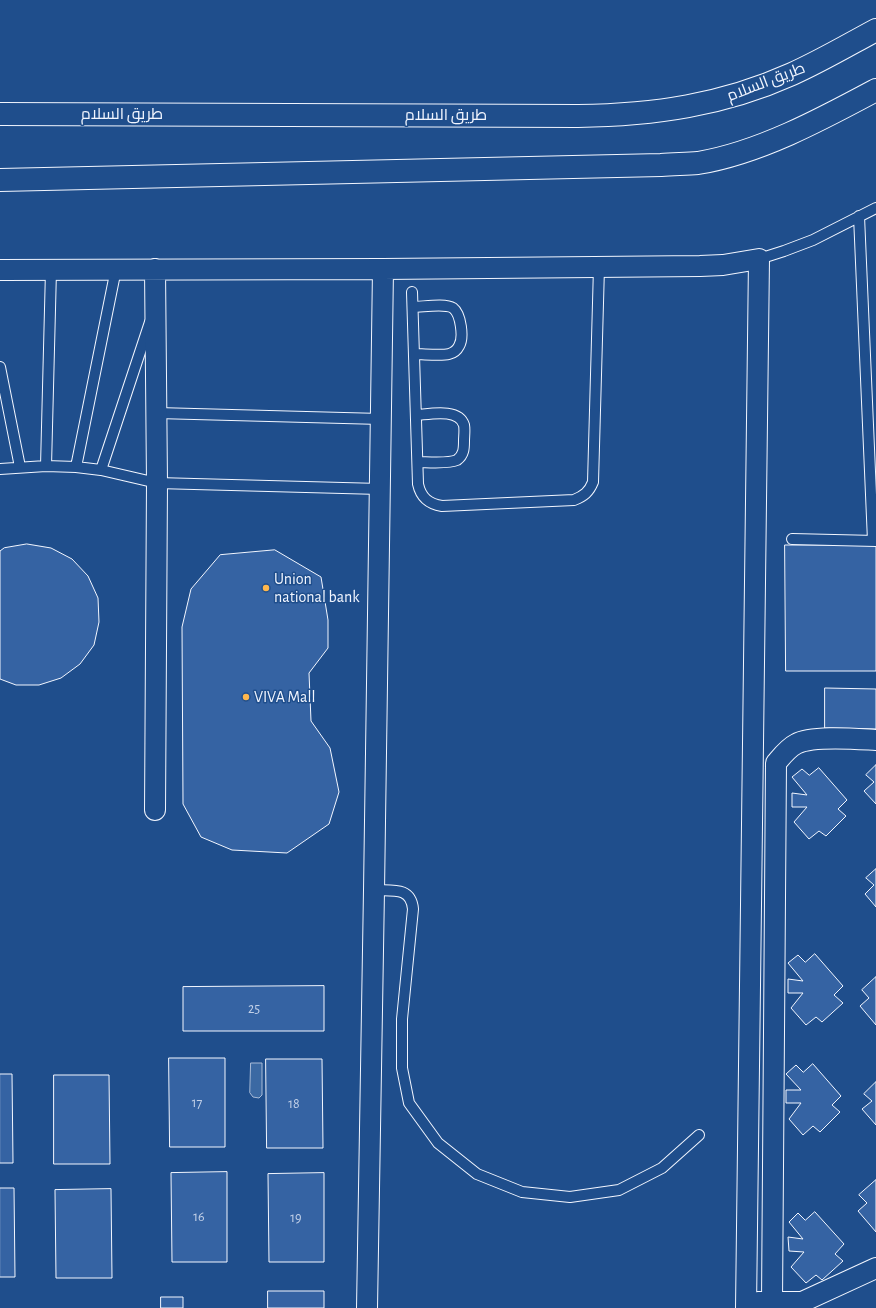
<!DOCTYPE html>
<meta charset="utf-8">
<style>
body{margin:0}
canvas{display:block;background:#1f4e8c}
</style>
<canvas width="876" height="1308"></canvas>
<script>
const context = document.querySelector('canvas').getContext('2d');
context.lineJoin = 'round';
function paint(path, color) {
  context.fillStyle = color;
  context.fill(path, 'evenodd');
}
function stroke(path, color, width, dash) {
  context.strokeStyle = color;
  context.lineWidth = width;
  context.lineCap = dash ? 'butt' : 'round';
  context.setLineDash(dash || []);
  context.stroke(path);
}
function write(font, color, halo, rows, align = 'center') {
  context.font = font + ' "Alegreya Sans",Cairo,sans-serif';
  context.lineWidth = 3;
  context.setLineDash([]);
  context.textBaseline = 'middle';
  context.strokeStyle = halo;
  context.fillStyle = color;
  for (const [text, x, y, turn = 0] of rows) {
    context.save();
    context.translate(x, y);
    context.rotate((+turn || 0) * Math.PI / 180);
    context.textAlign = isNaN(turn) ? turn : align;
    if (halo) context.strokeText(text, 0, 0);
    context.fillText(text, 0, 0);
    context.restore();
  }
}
const water = new Path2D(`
 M 251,1063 L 262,1063 L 262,1095 L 259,1098 L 253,1097 L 250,1093 Z`);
const building = new Path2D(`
 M 27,544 L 51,548 L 72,559 L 88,576 L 98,598 L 99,622 L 94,645 L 80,664 L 61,678 L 39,685 L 16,685 L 0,679 L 0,551 L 4,548 Z
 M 785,545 L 876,545 L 876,671 L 786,671 Z
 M 275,550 L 321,577 L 328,620 L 328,648 L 309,673 L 311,721 L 330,748 L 339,792 L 329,824 L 287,853 L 232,850 L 201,837 L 183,804 L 182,627 L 191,589 L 220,555 Z
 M 825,688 L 876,689 L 876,729 L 825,728 Z
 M 876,765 L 876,804 L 864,791 L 874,782 L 866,775 Z
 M 819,768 L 847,800 L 838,809 L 846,816 L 826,836 L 819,831 L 809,839 L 794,822 L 807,807 L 792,807 L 792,793 L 807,795 L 792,777 L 802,769 L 809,775 Z
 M 876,869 L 876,907 L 865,894 L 874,885 L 866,878 Z
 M 815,954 L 843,986 L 834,995 L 843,1003 L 822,1022 L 816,1017 L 806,1025 L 791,1008 L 803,993 L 788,993 L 788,979 L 803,981 L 788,963 L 798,955 L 805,962 Z
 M 876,977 L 876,1025 L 860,1006 L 869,998 L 862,990 Z
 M 324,986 L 324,1031 L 183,1031 L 183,987 Z
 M 169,1058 L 225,1058 L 225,1147 L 170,1147 Z
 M 266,1059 L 322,1059 L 323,1148 L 267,1148 Z
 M 813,1064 L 841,1096 L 832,1105 L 840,1112 L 820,1132 L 813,1126 L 803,1135 L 789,1119 L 801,1103 L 786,1103 L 786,1090 L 801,1090 L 786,1074 L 796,1065 L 803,1072 Z
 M 0,1074 L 12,1074 L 13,1163 L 0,1163 Z
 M 54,1075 L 109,1075 L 110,1164 L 54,1164 Z
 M 876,1082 L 876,1125 L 862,1109 L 872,1101 L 864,1094 Z
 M 227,1172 L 227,1262 L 172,1262 L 171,1173 Z
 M 324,1173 L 324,1262 L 269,1262 L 268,1174 Z
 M 876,1180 L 876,1232 L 858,1211 L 867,1203 L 859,1195 Z
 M 0,1188 L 14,1188 L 15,1277 L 0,1277 Z
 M 111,1189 L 112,1278 L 56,1278 L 55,1190 Z
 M 815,1212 L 844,1244 L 835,1254 L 843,1261 L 822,1280 L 816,1275 L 806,1283 L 791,1267 L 804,1252 L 789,1251 L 788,1237 L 803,1239 L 789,1222 L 798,1213 L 805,1220 Z
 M 268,1291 L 324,1291 L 324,1308 L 268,1308 Z
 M 161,1297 L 183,1297 L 183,1308 L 161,1308 Z`);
const lane = new Path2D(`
 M 859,216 L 873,541
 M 759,259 L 784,251 L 813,240 L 876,208
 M 412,292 L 418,484 C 421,498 429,504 442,506 L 574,500 C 584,496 589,492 593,482 L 599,267
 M 413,307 C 423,307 445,303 453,308 C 461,314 464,338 459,346 C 457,350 453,353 449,354 C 441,356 424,354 415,354
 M 0,367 L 20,467
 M 157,413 L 381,419
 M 417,415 C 430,414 459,408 464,425 C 465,430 464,436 464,441 C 464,448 464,455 457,460 C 449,464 427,462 418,462
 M 46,466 L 51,270
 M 76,467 L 116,269
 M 0,469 L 46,466 L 76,467 L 101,470 L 157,483 L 380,489
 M 101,470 L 150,322
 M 792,539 L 876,541
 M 374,890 C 391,891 411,886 413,909 L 402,1019 L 402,1068 L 409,1103 L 438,1143 L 477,1174 L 522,1192 L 570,1197 L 619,1190 L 662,1168 L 699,1135`);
const street = new Path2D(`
 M 155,269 L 157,483 L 155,810
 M 0,270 L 383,269 L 700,266 L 723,265 L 759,259 L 746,1308
 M 772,1301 L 776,763 C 782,756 788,748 796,744 C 812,735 857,739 876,740
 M 758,1302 L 802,1302 L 876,1268
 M 367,1308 L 374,890 L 383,269`);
const primary = new Path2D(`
 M 0,114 L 578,116 C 654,115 723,105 792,74 C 821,61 848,45 876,30
 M 0,180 L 661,165 C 674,164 686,164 698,163 C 759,153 822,119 876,90`);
const markers = [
 [266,588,4,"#ffb74d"],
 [246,697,4,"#ffb74d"]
];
const numberNames = [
 ["25",254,1009],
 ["17",197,1103],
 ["18",294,1104],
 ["16",199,1217],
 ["19",296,1218]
];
const streetNames = [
 ["طريق السلام",766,82,-21],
 ["طريق السلام",122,114],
 ["طريق السلام",446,115]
];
const poiNames = [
 ["Union",274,579],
 ["national bank",274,597],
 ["VIVA Mall",254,697]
];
paint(water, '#3b69a3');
stroke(water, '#a8bbd7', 1);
paint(building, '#3563a3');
stroke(building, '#f2f6ff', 1);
stroke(lane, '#f2f6ff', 12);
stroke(street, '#f2f6ff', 22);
stroke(primary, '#f2f6ff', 24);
stroke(lane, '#1f4e8c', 10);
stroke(street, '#1f4e8c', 20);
stroke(primary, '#1f4e8c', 22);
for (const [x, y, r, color] of markers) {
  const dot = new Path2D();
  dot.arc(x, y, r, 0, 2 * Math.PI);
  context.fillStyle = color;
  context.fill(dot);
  stroke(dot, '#1f4e8c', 1.5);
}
write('14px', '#c3d1e8', null, numberNames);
write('16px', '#f2f6ff', '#1f4e8c', streetNames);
write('16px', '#f2f6ff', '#1f4e8c', poiNames, 'left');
</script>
